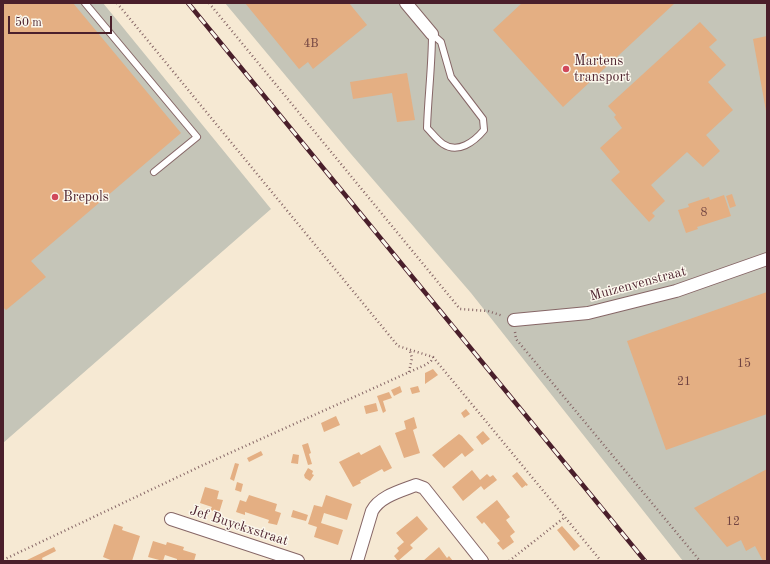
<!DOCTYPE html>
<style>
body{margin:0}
#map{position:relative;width:770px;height:564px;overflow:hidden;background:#f6e9d3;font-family:"Old Standard TT",serif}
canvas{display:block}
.frame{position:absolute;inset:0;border:4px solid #4a1f2b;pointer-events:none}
.scale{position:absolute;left:8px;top:16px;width:104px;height:18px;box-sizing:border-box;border:2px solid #4a1f2b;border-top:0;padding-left:5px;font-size:12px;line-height:14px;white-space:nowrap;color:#4a1f2b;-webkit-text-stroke:3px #fbf7ec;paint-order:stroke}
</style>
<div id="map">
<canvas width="770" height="564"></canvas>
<div class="frame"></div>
<div class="scale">50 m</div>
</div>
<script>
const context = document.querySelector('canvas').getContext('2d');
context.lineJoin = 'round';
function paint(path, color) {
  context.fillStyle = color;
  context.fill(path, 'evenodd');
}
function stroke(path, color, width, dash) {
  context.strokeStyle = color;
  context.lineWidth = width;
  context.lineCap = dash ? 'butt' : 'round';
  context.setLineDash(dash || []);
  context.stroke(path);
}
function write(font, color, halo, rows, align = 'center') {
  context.font = font + ' "Old Standard TT",serif';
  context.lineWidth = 3;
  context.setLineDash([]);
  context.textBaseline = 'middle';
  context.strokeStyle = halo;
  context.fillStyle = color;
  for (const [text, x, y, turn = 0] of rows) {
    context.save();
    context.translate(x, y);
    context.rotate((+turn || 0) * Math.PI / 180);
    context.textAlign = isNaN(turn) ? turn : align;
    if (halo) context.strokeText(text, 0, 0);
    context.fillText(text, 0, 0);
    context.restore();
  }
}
const industrial = new Path2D(`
 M 3,3 L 103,3 L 271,209 L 3,443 Z
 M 225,3 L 767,3 L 767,561 L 683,561 L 471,293 L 351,154 Z`);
const building = new Path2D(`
 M 3,3 L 73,3 L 181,133 L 31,261 L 46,277 L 6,310 L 3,307 Z
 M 245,3 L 349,3 L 367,25 L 313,69 L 308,62 L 299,69 Z
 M 522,3 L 675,3 L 563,107 L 493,30 Z
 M 700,22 L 717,40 L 709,47 L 726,65 L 708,82 L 733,110 L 706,135 L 720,151 L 703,167 L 687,152 L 651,185 L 665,201 L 652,213 L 655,216 L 649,222 L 611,180 L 620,172 L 600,148 L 622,128 L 614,117 L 616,115 L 608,106 Z
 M 767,36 L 767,111 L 766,111 L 753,39 Z
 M 407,73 L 415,120 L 397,122 L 392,93 L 353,99 L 350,82 Z
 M 732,194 L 736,206 L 730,208 L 726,196 Z
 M 724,195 L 731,216 L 697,227 L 698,229 L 686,233 L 678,210 L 689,207 L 688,204 L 709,197 L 710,200 Z
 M 767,292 L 767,414 L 666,450 L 627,341 Z
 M 433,369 L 438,375 L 425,384 L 425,373 Z
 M 400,386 L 402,392 L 394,396 L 391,390 Z
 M 418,386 L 420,392 L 412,394 L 410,388 Z
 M 389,392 L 392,398 L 383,401 L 386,411 L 383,413 L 377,396 Z
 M 376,403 L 378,411 L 366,414 L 364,406 Z
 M 466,409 L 470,414 L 464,418 L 461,413 Z
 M 336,416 L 340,425 L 324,432 L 321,423 Z
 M 414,417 L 417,428 L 413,430 L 420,453 L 404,458 L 395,433 L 406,429 L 404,421 Z
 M 483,431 L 490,439 L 482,445 L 476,437 Z
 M 459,434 L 462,436 L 474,450 L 465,457 L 462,453 L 444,468 L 432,455 Z
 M 308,443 L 311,453 L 309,454 L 312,464 L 308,465 L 302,445 Z
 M 380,445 L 392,468 L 384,472 L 382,469 L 360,481 L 361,483 L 353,487 L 339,462 L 359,452 L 361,455 Z
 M 261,451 L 263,455 L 249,462 L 247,458 Z
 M 293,454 L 299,455 L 298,464 L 291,463 Z
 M 235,463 L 239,464 L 234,481 L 230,479 Z
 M 308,468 L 313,471 L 312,474 L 314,475 L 310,481 L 305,478 L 304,475 Z
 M 767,469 L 767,561 L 763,561 L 755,546 L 746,551 L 741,540 L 727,547 L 694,508 Z
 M 472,470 L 480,480 L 487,474 L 490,477 L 493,475 L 497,480 L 484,490 L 481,486 L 463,501 L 452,487 Z
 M 517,472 L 528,485 L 526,486 L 526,485 L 522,488 L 512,476 Z
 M 237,482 L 243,484 L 241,492 L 235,490 Z
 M 205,487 L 219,491 L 217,499 L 223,500 L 219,513 L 210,510 L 212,507 L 200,503 Z
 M 249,495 L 277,504 L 275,511 L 281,513 L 277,525 L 268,523 L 269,520 L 245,512 L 245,515 L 236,512 L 240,500 L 246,502 Z
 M 326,495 L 352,504 L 347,520 L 324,513 L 321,523 L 343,530 L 338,545 L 314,537 L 317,527 L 308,524 L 314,505 L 322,507 Z
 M 497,500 L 510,517 L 506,520 L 515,532 L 510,536 L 514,542 L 503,550 L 497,543 L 500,541 L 484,522 L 482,524 L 476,517 Z
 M 293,510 L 308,515 L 306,521 L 291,517 Z
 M 417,516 L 428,529 L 410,545 L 413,548 L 398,561 L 394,556 L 399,551 L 397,548 L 404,542 L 396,533 Z
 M 114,524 L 123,527 L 122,530 L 140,536 L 132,561 L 113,561 L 103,557 Z
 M 562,526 L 580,546 L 574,551 L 557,530 Z
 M 153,541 L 166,545 L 167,542 L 184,547 L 183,550 L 196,554 L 194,561 L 177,561 L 177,559 L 165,555 L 163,561 L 148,557 Z
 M 54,547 L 56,551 L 42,558 L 43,561 L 25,561 Z
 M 439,547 L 447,558 L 449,556 L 453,561 L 423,561 Z`);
const path = new Path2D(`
 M 117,3 L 398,346 L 433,357 L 601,561
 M 209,3 L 460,309 L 488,311 L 503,316
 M 515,332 L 516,339 L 700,561
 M 409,372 L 412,358 L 410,351
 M 3,560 L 201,466 L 425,365 L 431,361 L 433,357
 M 509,561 L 565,517`);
const lane = new Path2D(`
 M 85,3 L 197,137 L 154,172
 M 432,34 L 441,42 L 451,77 L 483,119 L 484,130 C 474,142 458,154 443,144 C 437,140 432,133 427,128 C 428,96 432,66 432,34 Z`);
const street = new Path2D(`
 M 406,3 L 432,34
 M 514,320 L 588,313 L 676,291 L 767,259
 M 171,519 L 298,561
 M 357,561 L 372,511 C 380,496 401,491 416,485 L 424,488 L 482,561`);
const rail = new Path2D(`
 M 188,3 L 645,561`);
const markers = [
 [566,69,4,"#d1495b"],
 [55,197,4,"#d1495b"]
];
const numberNames = [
 ["4B",311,44],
 ["8",704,213],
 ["15",744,364],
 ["21",684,382],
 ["12",733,522]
];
const poiNames = [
 ["Martens",574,61],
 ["transport",574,77],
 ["Brepols",63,197]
];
const streetNames = [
 ["Muizenvenstraat",638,284,-15],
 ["Jef Buyckxstraat",239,526,18]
];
paint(industrial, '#c5c5b8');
paint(building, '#e4af83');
stroke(lane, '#866666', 8);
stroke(street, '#866666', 14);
stroke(path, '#866666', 2.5, [1, 3]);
stroke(lane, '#fff', 6);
stroke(street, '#fff', 12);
stroke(rail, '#4a1f2b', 4.5);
stroke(rail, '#fbf7ec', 3, [9]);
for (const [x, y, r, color] of markers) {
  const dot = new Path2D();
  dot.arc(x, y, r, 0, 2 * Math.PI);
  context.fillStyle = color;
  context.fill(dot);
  stroke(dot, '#fbf7ec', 1.5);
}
write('12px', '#704341', null, numberNames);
write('14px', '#4a1f2b', '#fbf7ec', poiNames, 'left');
write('14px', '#4a1f2b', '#fbf7ec', streetNames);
</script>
